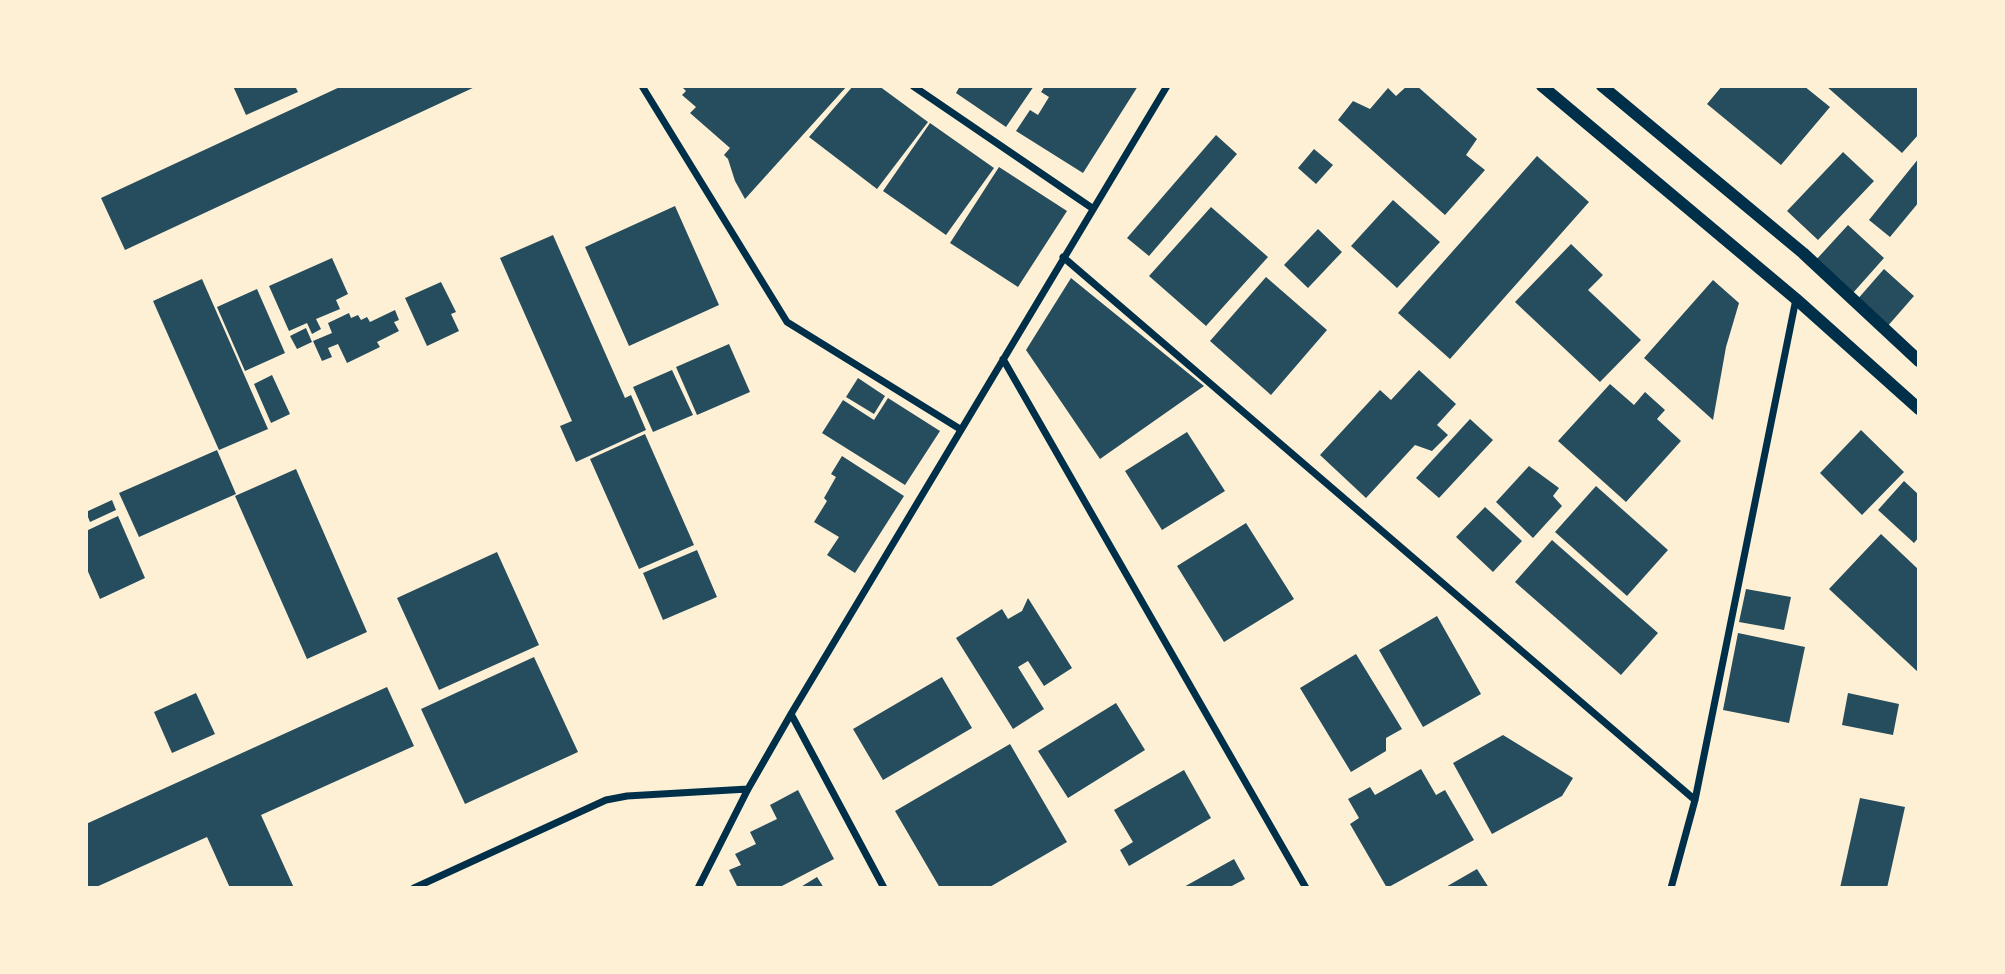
<!DOCTYPE html>
<style>
body{margin:0}
#map{position:relative;width:2005px;height:974px;overflow:hidden;background:#fdf0d5;font-family:Mulish,sans-serif}
canvas{display:block}
.frame{position:absolute;inset:0;border:88px solid #fdf0d5;pointer-events:none}
</style>
<div id="map">
<canvas width="2005" height="974"></canvas>
<div class="frame"></div>
</div>
<script>
const context = document.querySelector('canvas').getContext('2d');
context.lineJoin = 'round';
function paint(path, color) {
  context.fillStyle = color;
  context.fill(path, 'evenodd');
}
function stroke(path, color, width, dash) {
  context.strokeStyle = color;
  context.lineWidth = width;
  context.lineCap = dash ? 'butt' : 'round';
  context.setLineDash(dash || []);
  context.stroke(path);
}
const building = new Path2D(`
 M 233,86 L 295,86 L 298,92 L 246,115 Z
 M 342,86 L 477,86 L 125,250 L 101,198 Z
 M 681,86 L 847,86 L 745,199 L 735,181 L 728,159 L 724,155 L 730,148 L 690,113 L 696,107 L 682,95 L 686,91 Z
 M 853,86 L 879,86 L 928,122 L 877,189 L 809,137 Z
 M 960,86 L 1034,86 L 1006,127 L 956,93 Z
 M 1045,86 L 1138,86 L 1083,173 L 1016,131 L 1030,110 L 1038,115 L 1049,97 L 1041,92 Z
 M 1407,86 L 1417,86 L 1477,139 L 1466,155 L 1485,170 L 1445,215 L 1338,120 L 1353,101 L 1370,109 L 1388,88 L 1396,96 Z
 M 1722,86 L 1804,86 L 1830,107 L 1781,165 L 1707,104 Z
 M 1826,86 L 1919,86 L 1919,134 L 1902,153 Z
 M 930,123 L 994,168 L 946,235 L 883,191 Z
 M 1216,135 L 1237,154 L 1149,256 L 1127,238 Z
 M 1314,149 L 1333,165 L 1316,184 L 1298,168 Z
 M 1843,152 L 1874,181 L 1818,240 L 1787,211 Z
 M 1537,156 L 1589,202 L 1450,359 L 1398,313 Z
 M 1919,158 L 1919,202 L 1890,237 L 1869,220 Z
 M 999,167 L 1067,211 L 1018,287 L 950,243 Z
 M 1393,200 L 1440,242 L 1397,288 L 1351,246 Z
 M 675,206 L 719,305 L 629,346 L 585,247 Z
 M 1211,207 L 1268,257 L 1206,326 L 1149,276 Z
 M 1848,225 L 1884,258 L 1852,294 L 1815,261 Z
 M 1318,229 L 1342,252 L 1308,288 L 1284,265 Z
 M 553,235 L 625,398 L 631,395 L 646,430 L 576,462 L 560,426 L 572,421 L 500,258 Z
 M 1571,244 L 1603,275 L 1588,290 L 1641,340 L 1600,382 L 1515,302 Z
 M 332,258 L 348,294 L 336,300 L 340,309 L 316,319 L 321,329 L 312,334 L 307,323 L 289,331 L 269,286 Z
 M 1884,269 L 1914,296 L 1886,328 L 1856,301 Z
 M 1266,277 L 1327,330 L 1271,395 L 1210,341 Z
 M 1071,278 L 1204,386 L 1100,459 L 1026,350 Z
 M 202,279 L 268,429 L 219,450 L 153,301 Z
 M 1713,280 L 1739,303 L 1726,347 L 1713,420 L 1644,358 Z
 M 441,282 L 456,312 L 451,314 L 459,331 L 427,346 L 405,298 Z
 M 257,289 L 285,353 L 245,371 L 217,307 Z
 M 395,310 L 399,320 L 394,322 L 399,331 L 377,342 L 380,347 L 347,363 L 338,344 L 328,348 L 332,357 L 322,361 L 313,341 L 332,333 L 328,323 L 349,313 L 351,318 L 358,315 L 361,320 L 367,317 L 370,322 Z
 M 306,328 L 312,342 L 297,349 L 290,336 Z
 M 729,344 L 750,392 L 697,415 L 676,367 Z
 M 672,370 L 693,415 L 653,432 L 633,387 Z
 M 1419,370 L 1456,404 L 1437,425 L 1448,435 L 1432,451 L 1415,445 L 1366,498 L 1320,455 L 1380,390 L 1391,400 Z
 M 272,375 L 290,414 L 271,423 L 254,384 Z
 M 858,378 L 885,396 L 874,414 L 846,397 Z
 M 1610,384 L 1634,405 L 1645,392 L 1665,410 L 1657,419 L 1681,441 L 1626,502 L 1558,441 Z
 M 888,398 L 940,431 L 905,485 L 822,433 L 843,400 L 874,420 Z
 M 1470,419 L 1493,440 L 1439,498 L 1416,478 Z
 M 1861,430 L 1904,472 L 1862,515 L 1820,473 Z
 M 1187,432 L 1225,491 L 1162,530 L 1125,471 Z
 M 645,434 L 694,545 L 639,569 L 590,459 Z
 M 217,450 L 236,494 L 139,537 L 119,493 Z
 M 842,456 L 904,496 L 855,573 L 827,555 L 839,537 L 814,522 L 827,501 L 824,498 L 836,477 L 831,474 Z
 M 1529,466 L 1559,488 L 1553,496 L 1562,506 L 1533,538 L 1496,502 Z
 M 296,469 L 367,632 L 307,659 L 235,496 Z
 M 1904,481 L 1919,495 L 1919,537 L 1914,543 L 1878,510 Z
 M 1596,486 L 1668,550 L 1627,596 L 1555,532 Z
 M 112,500 L 116,510 L 90,522 L 86,512 Z
 M 1485,507 L 1522,541 L 1493,572 L 1456,537 Z
 M 118,516 L 145,578 L 100,599 L 86,567 L 86,531 Z
 M 1246,523 L 1294,599 L 1224,642 L 1177,566 Z
 M 1881,534 L 1919,570 L 1919,673 L 1829,589 Z
 M 1552,540 L 1658,633 L 1621,675 L 1515,582 Z
 M 697,550 L 717,597 L 663,620 L 643,573 Z
 M 497,552 L 539,645 L 439,690 L 397,598 Z
 M 1746,589 L 1791,597 L 1784,630 L 1739,622 Z
 M 1028,598 L 1072,668 L 1044,686 L 1028,661 L 1018,667 L 1044,709 L 1013,729 L 956,638 L 1002,609 L 1008,619 L 1022,611 Z
 M 1437,616 L 1481,694 L 1423,727 L 1379,650 Z
 M 1738,633 L 1805,647 L 1789,723 L 1723,710 Z
 M 1356,654 L 1402,729 L 1386,738 L 1386,751 L 1351,772 L 1300,688 Z
 M 534,657 L 578,752 L 465,804 L 421,709 Z
 M 942,677 L 972,728 L 883,780 L 853,729 Z
 M 387,687 L 414,746 L 261,815 L 294,888 L 230,888 L 207,837 L 94,888 L 86,888 L 86,824 Z
 M 196,693 L 215,734 L 172,753 L 154,712 Z
 M 1848,693 L 1899,704 L 1893,735 L 1842,725 Z
 M 1116,703 L 1145,750 L 1068,798 L 1038,751 Z
 M 1503,735 L 1573,778 L 1562,796 L 1492,834 L 1453,763 Z
 M 1010,744 L 1067,842 L 988,888 L 940,888 L 895,811 Z
 M 1421,769 L 1436,795 L 1445,790 L 1474,840 L 1387,888 L 1350,824 L 1359,818 L 1348,799 L 1370,787 L 1375,795 Z
 M 1184,770 L 1211,818 L 1129,866 L 1120,850 L 1133,842 L 1114,810 Z
 M 798,790 L 834,859 L 778,888 L 738,888 L 729,870 L 741,865 L 735,854 L 756,844 L 750,832 L 777,819 L 770,805 Z
 M 1860,798 L 1905,807 L 1887,888 L 1840,888 Z
 M 1234,859 L 1245,879 L 1228,888 L 1182,888 Z
 M 1477,869 L 1489,888 L 1444,888 Z
 M 817,877 L 824,888 L 799,888 Z`);
const minor = new Path2D(`
 M 642,86 L 787,322 L 960,429
 M 913,86 L 1092,208
 M 1063,257 L 1695,800
 M 1003,359 L 1306,888
 M 791,714 L 884,888
 M 414,888 L 606,800 L 627,796 L 748,789
 M 698,888 L 748,789 L 791,714 L 1167,86
 M 1671,888 L 1695,800 L 1796,299`);
const tertiary = new Path2D(`
 M 1542,86 L 1796,299 L 1919,409
 M 1602,86 L 1803,253 L 1919,361`);
paint(building, '#264d5e');
stroke(minor, '#003049', 7);
stroke(tertiary, '#003049', 12);
</script>
